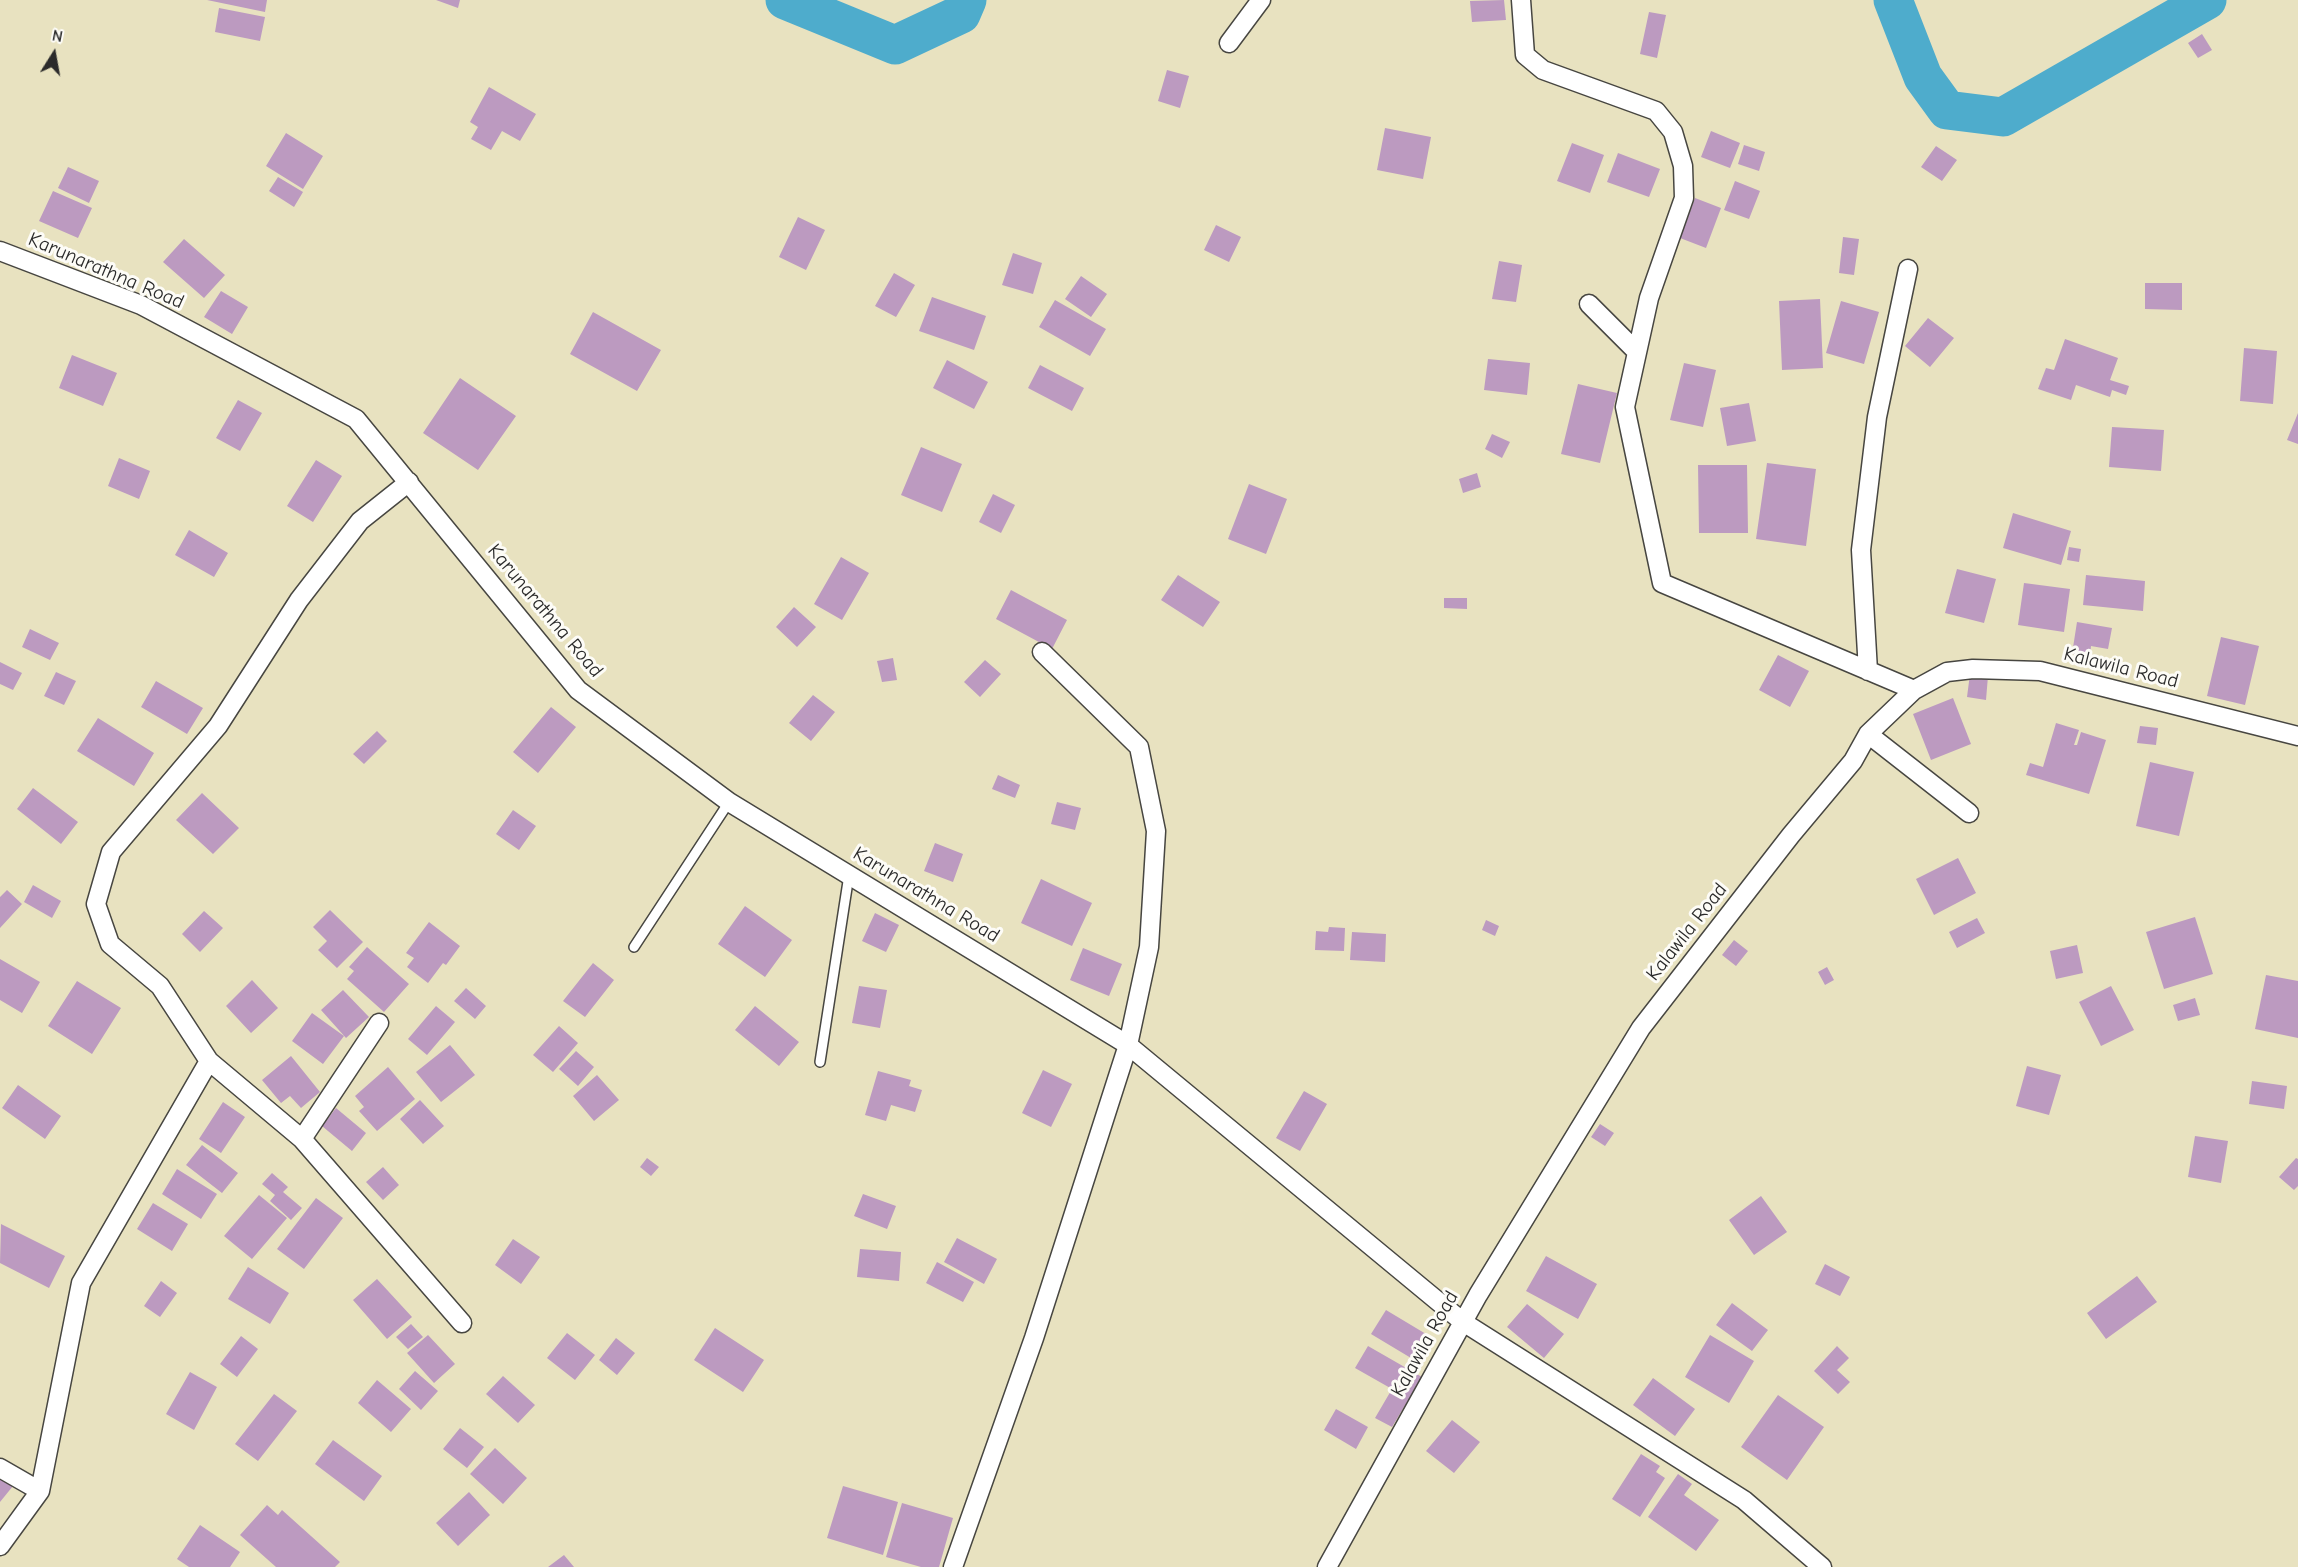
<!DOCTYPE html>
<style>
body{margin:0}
#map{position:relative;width:2298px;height:1567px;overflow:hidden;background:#e8e2c0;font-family:"Comic Neue",sans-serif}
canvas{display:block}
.north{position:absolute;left:24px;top:24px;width:60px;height:60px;-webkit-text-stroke:4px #fdfcf7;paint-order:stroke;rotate:11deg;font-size:16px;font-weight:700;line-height:24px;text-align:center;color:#2b2b2b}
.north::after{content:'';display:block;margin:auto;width:21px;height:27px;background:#2b2b2b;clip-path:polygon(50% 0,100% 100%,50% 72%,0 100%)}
</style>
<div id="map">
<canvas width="2298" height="1567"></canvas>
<div class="north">N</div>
</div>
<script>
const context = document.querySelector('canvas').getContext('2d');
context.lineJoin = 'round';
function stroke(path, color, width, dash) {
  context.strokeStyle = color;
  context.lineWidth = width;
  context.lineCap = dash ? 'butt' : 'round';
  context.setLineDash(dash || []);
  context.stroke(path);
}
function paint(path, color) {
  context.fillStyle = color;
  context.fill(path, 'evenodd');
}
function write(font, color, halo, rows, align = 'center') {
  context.font = font + ' "Comic Neue",sans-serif';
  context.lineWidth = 6;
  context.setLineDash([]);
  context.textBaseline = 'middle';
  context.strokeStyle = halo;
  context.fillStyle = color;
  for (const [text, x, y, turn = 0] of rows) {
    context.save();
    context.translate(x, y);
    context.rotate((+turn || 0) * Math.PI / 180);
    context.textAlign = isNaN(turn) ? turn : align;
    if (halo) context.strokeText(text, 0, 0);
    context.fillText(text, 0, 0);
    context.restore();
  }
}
const river = new Path2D(`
 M 785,0 L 895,45 L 961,14 L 967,0
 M 1893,0 L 1923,77 L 1947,110 L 2003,117 L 2207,0`);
const building = new Path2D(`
 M 207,0 L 267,0 L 265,12 Z
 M 436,0 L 460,0 L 458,8 Z
 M 1504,0 L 1506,20 L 1472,22 L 1470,1 Z
 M 219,8 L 265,17 L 260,41 L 215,32 Z
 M 1649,12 L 1666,15 L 1657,58 L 1640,54 Z
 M 2202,34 L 2212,50 L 2198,58 L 2188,43 Z
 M 1167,70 L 1189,76 L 1180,108 L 1158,101 Z
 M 489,87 L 536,114 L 520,141 L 502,131 L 491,150 L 471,139 L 478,127 L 470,122 Z
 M 1385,128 L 1431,137 L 1423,179 L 1377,170 Z
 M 1711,131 L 1740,143 L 1730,168 L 1701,157 Z
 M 286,133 L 323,156 L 303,189 L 266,166 Z
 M 1572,143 L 1604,155 L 1590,193 L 1557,181 Z
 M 1744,145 L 1765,152 L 1759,171 L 1738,164 Z
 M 1936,146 L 1957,160 L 1942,181 L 1921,167 Z
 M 1618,153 L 1660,169 L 1649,197 L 1607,182 Z
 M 68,167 L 99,181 L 89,203 L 58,188 Z
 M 278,177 L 303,192 L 294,207 L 269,191 Z
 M 1735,181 L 1760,191 L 1749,219 L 1724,210 Z
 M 53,191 L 92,208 L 78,238 L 39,221 Z
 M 1695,198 L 1721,208 L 1706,248 L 1680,238 Z
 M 798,217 L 825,230 L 806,270 L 779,257 Z
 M 1216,225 L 1241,237 L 1229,262 L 1204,250 Z
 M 1843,237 L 1859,239 L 1854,275 L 1839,273 Z
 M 184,239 L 225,275 L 204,298 L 163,262 Z
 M 1013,253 L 1042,263 L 1033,294 L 1002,285 Z
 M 1499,261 L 1522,265 L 1516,302 L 1492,299 Z
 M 894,273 L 915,285 L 896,317 L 875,306 Z
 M 1081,276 L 1107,294 L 1091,317 L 1065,299 Z
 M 2145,283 L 2182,283 L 2182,310 L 2145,309 Z
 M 221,291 L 248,307 L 232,334 L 204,317 Z
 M 932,297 L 986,316 L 974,350 L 919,331 Z
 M 1820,299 L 1823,368 L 1782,370 L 1779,301 Z
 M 1055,300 L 1106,329 L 1090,356 L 1039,327 Z
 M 1841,301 L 1879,312 L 1864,364 L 1826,353 Z
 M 593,312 L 661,350 L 637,391 L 570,354 Z
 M 1928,318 L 1954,338 L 1930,367 L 1905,346 Z
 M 2065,339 L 2118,358 L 2110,380 L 2129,386 L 2126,395 L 2112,390 L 2110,397 L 2076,385 L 2071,400 L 2038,389 L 2046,368 L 2054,370 Z
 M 2244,348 L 2277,351 L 2273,404 L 2240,401 Z
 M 72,355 L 117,373 L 103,406 L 59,388 Z
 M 1488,359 L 1530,363 L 1527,395 L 1484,390 Z
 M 947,360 L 988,382 L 974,409 L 933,388 Z
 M 1684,363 L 1716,370 L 1703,427 L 1670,420 Z
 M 1040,365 L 1084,388 L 1072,411 L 1028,388 Z
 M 460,378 L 516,416 L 478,470 L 423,433 Z
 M 1578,384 L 1617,393 L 1600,463 L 1561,454 Z
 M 238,400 L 262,413 L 240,451 L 216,438 Z
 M 1749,403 L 1756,441 L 1727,446 L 1720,408 Z
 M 2298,413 L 2298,444 L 2287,440 Z
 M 2112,427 L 2164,430 L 2161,471 L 2109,467 Z
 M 1492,434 L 1510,442 L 1502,458 L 1485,449 Z
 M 921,447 L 962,464 L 942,512 L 901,495 Z
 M 119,458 L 150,471 L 139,499 L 108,486 Z
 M 316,460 L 342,476 L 313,522 L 287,506 Z
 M 1767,463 L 1816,469 L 1806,546 L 1756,539 Z
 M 1698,465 L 1747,465 L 1748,533 L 1699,533 Z
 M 1477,473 L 1481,487 L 1463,493 L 1459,479 Z
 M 1249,484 L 1287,499 L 1266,554 L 1228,539 Z
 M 993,494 L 1015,505 L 1001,533 L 979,522 Z
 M 2013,513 L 2071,531 L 2061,565 L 2003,548 Z
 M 189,530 L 228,553 L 214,577 L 175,555 Z
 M 2069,547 L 2081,549 L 2079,562 L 2067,560 Z
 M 841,557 L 869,573 L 842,620 L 814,604 Z
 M 1957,569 L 1996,579 L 1984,623 L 1945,613 Z
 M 1178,575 L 1220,602 L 1203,627 L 1161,600 Z
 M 2086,575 L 2145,581 L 2143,611 L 2083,605 Z
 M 2024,583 L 2070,589 L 2064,632 L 2018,625 Z
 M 1011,590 L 1067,620 L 1052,649 L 996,619 Z
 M 1444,598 L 1467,598 L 1467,609 L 1444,608 Z
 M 794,607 L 816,627 L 797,647 L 776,627 Z
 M 2077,622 L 2112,628 L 2108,649 L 2091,646 L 2090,656 L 2072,654 Z
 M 30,629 L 59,643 L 50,660 L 22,647 Z
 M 2221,637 L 2259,646 L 2245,705 L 2207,696 Z
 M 1778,655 L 1809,671 L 1790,707 L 1759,690 Z
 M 893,658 L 897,680 L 882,682 L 877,661 Z
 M 985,660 L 1001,674 L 980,697 L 964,682 Z
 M 0,662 L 22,673 L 13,690 L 0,684 Z
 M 56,672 L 76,681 L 64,705 L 44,696 Z
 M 1970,674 L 1988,676 L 1986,700 L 1967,697 Z
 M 156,681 L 203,708 L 187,734 L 141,707 Z
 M 813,695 L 835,712 L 811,741 L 789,723 Z
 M 1953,698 L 1971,744 L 1931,760 L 1913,714 Z
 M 551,707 L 576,727 L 538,773 L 513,752 Z
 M 98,718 L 154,753 L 134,786 L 77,751 Z
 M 2056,723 L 2079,730 L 2074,745 L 2077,745 L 2081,732 L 2106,740 L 2089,794 L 2026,775 L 2030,763 L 2043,767 Z
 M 2140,726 L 2158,728 L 2156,745 L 2137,743 Z
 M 377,731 L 387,741 L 364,764 L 353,754 Z
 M 2150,762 L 2194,772 L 2179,836 L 2136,826 Z
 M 998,775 L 1020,785 L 1015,798 L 992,789 Z
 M 33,788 L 78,822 L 61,844 L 17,809 Z
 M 202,793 L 239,828 L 213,854 L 176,820 Z
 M 1057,802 L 1081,808 L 1075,830 L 1051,824 Z
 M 513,810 L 536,826 L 519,850 L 496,834 Z
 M 935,843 L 963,854 L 953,882 L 924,871 Z
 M 1958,858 L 1976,893 L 1934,915 L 1916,879 Z
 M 1041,879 L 1092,903 L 1072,946 L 1021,923 Z
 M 33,885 L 61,901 L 52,918 L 24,902 Z
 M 7,890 L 22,904 L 0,928 L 0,897 Z
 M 745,906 L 792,940 L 765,977 L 718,944 Z
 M 330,910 L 363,942 L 337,968 L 318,950 L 327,941 L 313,927 Z
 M 204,911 L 223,928 L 200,952 L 182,934 Z
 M 875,913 L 899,925 L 886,952 L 862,941 Z
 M 2195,917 L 2213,974 L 2164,989 L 2146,932 Z
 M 1977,918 L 1985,933 L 1957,948 L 1949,932 Z
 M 1486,920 L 1499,926 L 1495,936 L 1482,930 Z
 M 429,922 L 460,946 L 446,965 L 443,963 L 428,983 L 407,967 L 414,958 L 406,953 Z
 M 1329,927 L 1345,928 L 1344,951 L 1315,950 L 1316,931 L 1328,932 Z
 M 1352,932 L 1386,934 L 1385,962 L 1350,960 Z
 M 1734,940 L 1748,951 L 1736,966 L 1722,955 Z
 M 2077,945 L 2083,973 L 2056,979 L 2050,951 Z
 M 367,947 L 409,984 L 384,1012 L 347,979 L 354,971 L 349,967 Z
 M 1083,948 L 1122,964 L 1109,996 L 1070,980 Z
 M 0,959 L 40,982 L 22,1013 L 0,1000 Z
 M 593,963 L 614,980 L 585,1017 L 563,1001 Z
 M 1827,967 L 1834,980 L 1825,985 L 1818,972 Z
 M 2266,975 L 2298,981 L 2298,1038 L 2255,1029 Z
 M 252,980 L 278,1008 L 251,1033 L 226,1006 Z
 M 77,981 L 121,1008 L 92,1054 L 48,1026 Z
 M 859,986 L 887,990 L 880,1028 L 852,1023 Z
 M 2111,986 L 2134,1030 L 2101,1046 L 2079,1002 Z
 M 466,988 L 486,1006 L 475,1019 L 454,1001 Z
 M 343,990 L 369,1017 L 346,1038 L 321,1010 Z
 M 2195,998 L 2200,1015 L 2178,1021 L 2173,1005 Z
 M 436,1006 L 455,1022 L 427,1055 L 408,1039 Z
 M 755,1006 L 799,1042 L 779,1066 L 735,1030 Z
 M 312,1013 L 344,1036 L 323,1064 L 292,1041 Z
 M 559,1026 L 578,1043 L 553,1072 L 533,1055 Z
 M 450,1045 L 475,1075 L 441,1102 L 416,1072 Z
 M 576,1051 L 594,1067 L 578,1086 L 559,1069 Z
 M 291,1056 L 320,1092 L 301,1108 L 290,1096 L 281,1103 L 262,1080 Z
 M 2027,1066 L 2061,1075 L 2049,1115 L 2016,1106 Z
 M 388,1067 L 415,1099 L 377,1131 L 359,1111 L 364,1107 L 355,1096 Z
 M 1043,1070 L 1072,1084 L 1051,1127 L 1022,1113 Z
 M 878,1071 L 911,1080 L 909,1086 L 922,1090 L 915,1112 L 891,1105 L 886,1121 L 865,1115 Z
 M 597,1075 L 619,1100 L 594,1121 L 573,1096 Z
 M 2252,1081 L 2287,1086 L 2284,1109 L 2249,1104 Z
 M 18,1085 L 61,1116 L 45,1139 L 2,1108 Z
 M 1304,1091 L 1327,1104 L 1300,1151 L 1276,1138 Z
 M 420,1100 L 444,1126 L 423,1144 L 400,1119 Z
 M 223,1102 L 245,1117 L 221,1153 L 199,1139 Z
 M 336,1108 L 366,1133 L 352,1151 L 322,1126 Z
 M 1600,1124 L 1614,1133 L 1605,1146 L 1591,1137 Z
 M 2195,1136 L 2228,1141 L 2221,1183 L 2188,1177 Z
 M 202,1145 L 238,1173 L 222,1193 L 186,1165 Z
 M 647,1158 L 659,1167 L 651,1176 L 640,1167 Z
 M 2296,1158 L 2298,1159 L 2298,1186 L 2294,1190 L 2279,1177 Z
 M 383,1167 L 399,1185 L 383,1200 L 366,1182 Z
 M 177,1169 L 217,1194 L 201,1219 L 162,1194 Z
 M 272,1173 L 288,1187 L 283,1192 L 302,1208 L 291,1220 L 270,1201 L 275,1195 L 262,1184 Z
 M 863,1194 L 896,1206 L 887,1229 L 854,1216 Z
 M 259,1195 L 287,1218 L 252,1259 L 224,1236 Z
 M 1761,1196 L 1787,1232 L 1754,1255 L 1729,1220 Z
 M 316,1198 L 343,1218 L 304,1269 L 277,1249 Z
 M 153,1203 L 188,1224 L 172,1251 L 137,1229 Z
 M 1,1224 L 65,1256 L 49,1288 L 0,1263 Z
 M 957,1238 L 997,1259 L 984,1284 L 944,1262 Z
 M 513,1239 L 540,1257 L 521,1284 L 495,1265 Z
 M 860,1249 L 901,1252 L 899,1281 L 857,1277 Z
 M 1546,1256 L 1597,1284 L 1578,1319 L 1526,1291 Z
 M 937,1262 L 974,1282 L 963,1302 L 926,1283 Z
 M 1825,1264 L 1850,1277 L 1840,1296 L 1815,1284 Z
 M 248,1267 L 289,1293 L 270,1324 L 228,1299 Z
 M 2137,1276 L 2157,1302 L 2106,1339 L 2087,1313 Z
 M 377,1279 L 412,1317 L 387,1339 L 353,1300 Z
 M 161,1281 L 177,1293 L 160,1317 L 144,1306 Z
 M 1732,1303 L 1768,1330 L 1752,1351 L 1716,1325 Z
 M 1527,1304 L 1564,1334 L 1544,1358 L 1507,1327 Z
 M 1386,1310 L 1426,1334 L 1411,1358 L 1371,1334 Z
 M 411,1324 L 423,1337 L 408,1349 L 396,1337 Z
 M 715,1328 L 764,1360 L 743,1392 L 694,1360 Z
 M 567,1333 L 595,1355 L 575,1380 L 547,1358 Z
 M 428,1335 L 455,1364 L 434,1383 L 407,1353 Z
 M 1710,1335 L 1754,1361 L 1729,1403 L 1685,1377 Z
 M 241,1336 L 258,1349 L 237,1377 L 220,1364 Z
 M 616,1338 L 635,1353 L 617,1375 L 599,1360 Z
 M 1368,1346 L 1422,1377 L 1392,1427 L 1375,1418 L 1392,1389 L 1355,1368 Z
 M 1837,1346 L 1849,1358 L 1837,1370 L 1850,1382 L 1838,1394 L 1814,1371 Z
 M 415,1371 L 438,1391 L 421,1410 L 399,1389 Z
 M 190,1372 L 217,1387 L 194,1430 L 166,1414 Z
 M 503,1376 L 535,1405 L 518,1423 L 486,1394 Z
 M 1653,1378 L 1695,1409 L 1675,1436 L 1633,1405 Z
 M 377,1380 L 411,1409 L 391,1432 L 358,1403 Z
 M 274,1394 L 297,1411 L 258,1461 L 235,1444 Z
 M 1778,1395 L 1824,1427 L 1787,1480 L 1741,1447 Z
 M 1336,1409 L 1368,1427 L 1356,1449 L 1324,1430 Z
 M 1452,1420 L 1480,1442 L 1454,1473 L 1426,1451 Z
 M 460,1428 L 484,1447 L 467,1468 L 443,1449 Z
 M 333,1440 L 382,1476 L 364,1501 L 315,1464 Z
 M 495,1448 L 527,1478 L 503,1504 L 470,1474 Z
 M 1641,1454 L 1660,1466 L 1656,1472 L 1665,1478 L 1640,1517 L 1612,1499 Z
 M 1678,1474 L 1692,1484 L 1684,1495 L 1719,1520 L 1696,1551 L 1648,1517 Z
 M 0,1475 L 13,1486 L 0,1502 Z
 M 843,1486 L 898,1502 L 883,1555 L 827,1538 Z
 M 469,1492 L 490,1515 L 458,1546 L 436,1523 Z
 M 902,1503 L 953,1518 L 939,1567 L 921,1567 L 886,1557 Z
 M 267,1505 L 278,1515 L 282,1510 L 340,1562 L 335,1567 L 276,1567 L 240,1535 Z
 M 200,1525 L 240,1552 L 230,1567 L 189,1567 L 177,1559 Z
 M 564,1555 L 574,1567 L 548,1567 Z`);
const lane = new Path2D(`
 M 634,947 L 729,802
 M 820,1062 L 849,875`);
const street = new Path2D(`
 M 1521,0 L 1525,55 L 1543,70 L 1656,111 L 1673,132 L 1683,166 L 1684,198 L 1649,298 L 1625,407 L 1662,583 L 1914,690
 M 1229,43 L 1261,0
 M 0,251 L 141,305 L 356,419 L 578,690 L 729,802 L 1128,1045 L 1463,1322 L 1744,1500 L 1822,1567
 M 1589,304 L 1637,352
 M 1868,671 L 1861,550 L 1877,417 L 1908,269
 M 1868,734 L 1969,813
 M 209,1061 L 302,1139 L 462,1323
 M 302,1139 L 379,1023
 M 0,1468 L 40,1491
 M 0,1546 L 40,1491 L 81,1283 L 209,1061 L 160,986 L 110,944 L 96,904 L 111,852 L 218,726 L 299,600 L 360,521 L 409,482
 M 953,1567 L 1034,1338 L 1128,1045 L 1149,947 L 1156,831 L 1139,747 L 1042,652
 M 1327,1567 L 1478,1295 L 1641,1028 L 1791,835 L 1853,761 L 1868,734 L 1914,690 L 1947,672 L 1973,669 L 2040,671 L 2298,736`);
const streetNames = [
 ["Karunarathna Road",106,271,23],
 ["Karunarathna Road",545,611,50],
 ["Kalawila Road",2121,668,14],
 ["Karunarathna Road",926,895,31],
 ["Kalawila Road",1687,932,-52],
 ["Kalawila Road",1425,1344,-61]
];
stroke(river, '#4eaccc', 39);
paint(building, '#bc9ac0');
stroke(lane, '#474641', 12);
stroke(street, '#474641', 21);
stroke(lane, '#fff', 9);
stroke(street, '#fff', 18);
write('20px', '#2b2b2b', '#fdfcf7', streetNames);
</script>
